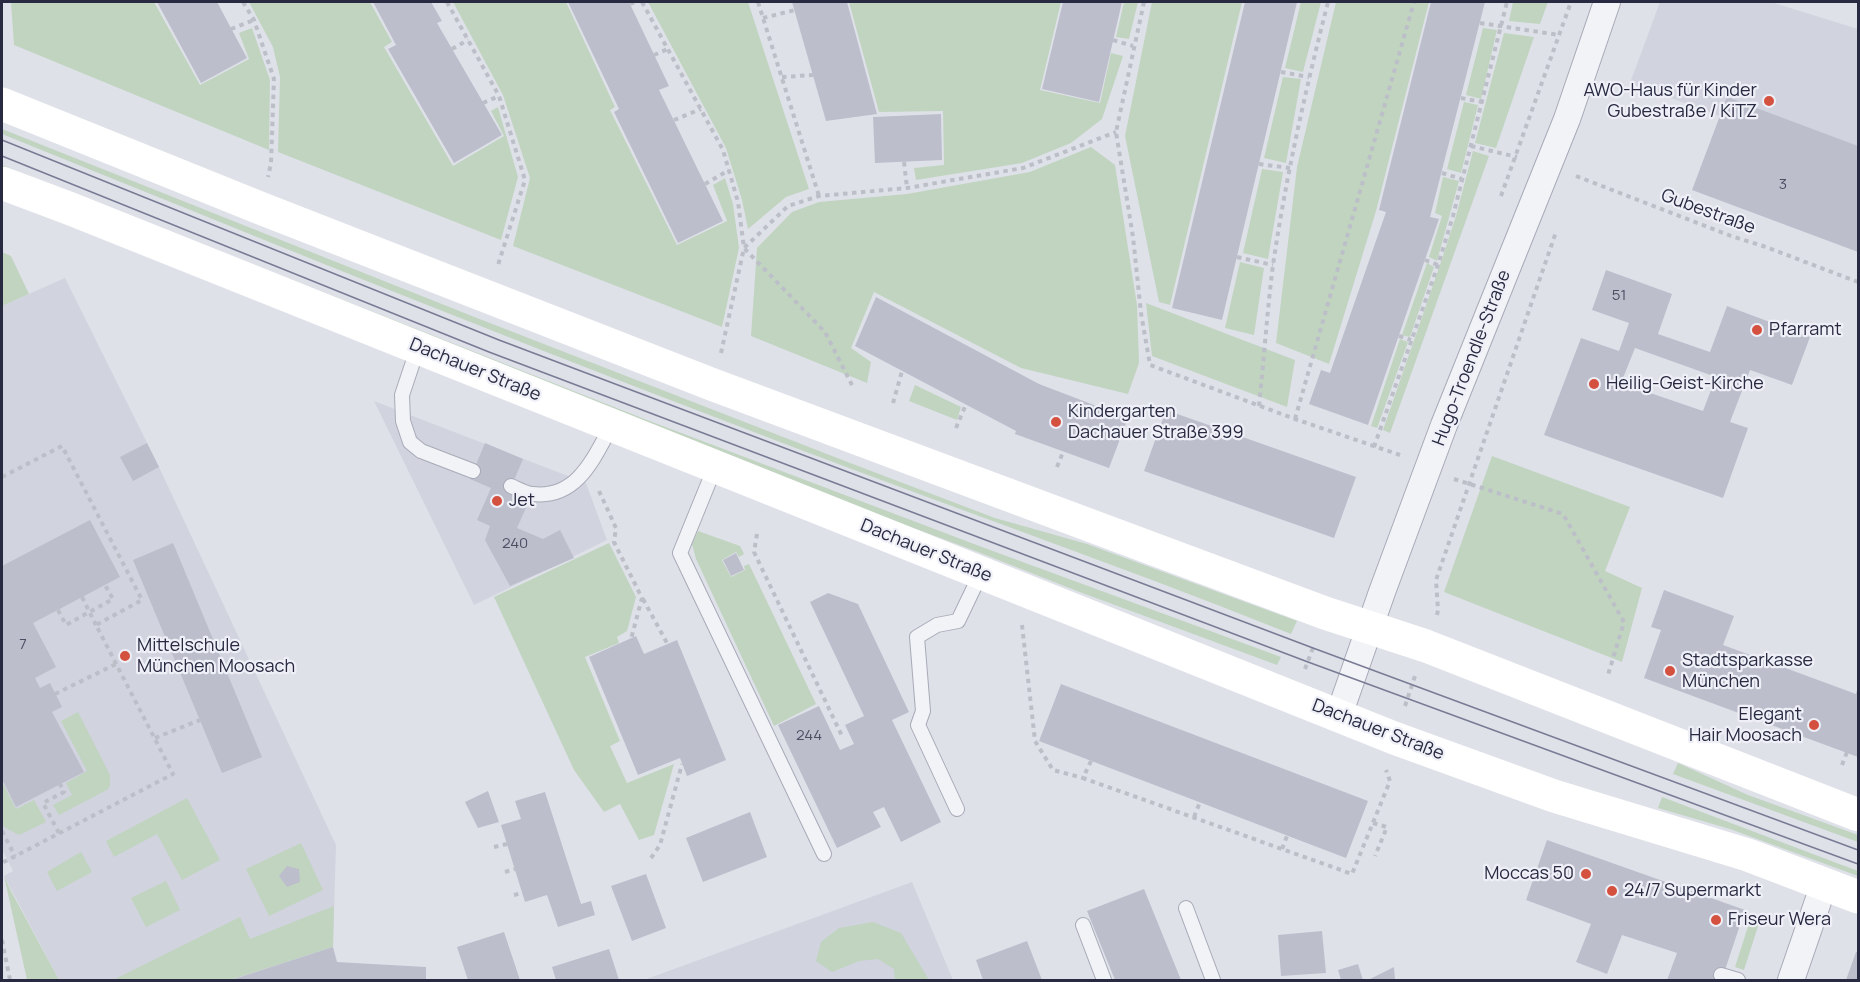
<!DOCTYPE html>
<meta charset="utf-8">
<style>
body{margin:0}
#map{position:relative;width:1860px;height:982px;overflow:hidden;background:#dfe1e9;font-family:Manrope,sans-serif}
canvas{display:block}
.frame{position:absolute;inset:0;border:3px solid #272a41;pointer-events:none}
</style>
<div id="map">
<canvas width="1860" height="982"></canvas>
<div class="frame"></div>
</div>
<script>
const context = document.querySelector('canvas').getContext('2d');
context.lineJoin = 'round';
function paint(path, color) {
  context.fillStyle = color;
  context.fill(path, 'evenodd');
}
function stroke(path, color, width, dash) {
  context.strokeStyle = color;
  context.lineWidth = width;
  context.lineCap = dash ? 'butt' : 'round';
  context.setLineDash(dash || []);
  context.stroke(path);
}
function write(font, color, halo, rows, align = 'center') {
  context.font = font + ' Manrope,sans-serif';
  context.lineWidth = 4.5;
  context.setLineDash([]);
  context.textBaseline = 'middle';
  context.strokeStyle = halo;
  context.fillStyle = color;
  for (const [text, x, y, turn = 0] of rows) {
    context.save();
    context.translate(x, y);
    context.rotate((+turn || 0) * Math.PI / 180);
    context.textAlign = isNaN(turn) ? turn : align;
    if (halo) context.strokeText(text, 0, 0);
    context.fillText(text, 0, 0);
    context.restore();
  }
}
const built = new Path2D(`
 M 1660,2 L 1771,2 L 1858,29 L 1858,175 L 1843,221 L 1720,116 L 1630,83 Z
 M 65,278 L 159,467 L 336,845 L 333,947 L 230,980 L 59,980 L 4,876 L 13,871 L 2,849 L 2,306 Z
 M 374,401 L 586,483 L 607,540 L 474,605 Z
 M 912,882 L 953,980 L 644,980 Z`);
const green = new Path2D(`
 M 11,2 L 154,2 L 200,85 L 249,59 L 239,33 L 252,28 L 270,80 L 269,150 L 14,45 Z
 M 249,2 L 370,2 L 392,42 L 384,47 L 453,166 L 504,136 L 491,111 L 498,107 L 518,177 L 501,240 L 278,152 L 280,77 L 273,47 Z
 M 453,2 L 566,2 L 615,107 L 610,110 L 677,245 L 727,221 L 713,185 L 725,178 L 733,204 L 739,248 L 722,327 L 513,246 L 530,178 L 503,95 Z
 M 648,2 L 748,2 L 809,189 L 786,197 L 748,229 L 742,200 L 726,148 Z
 M 849,2 L 1061,2 L 1040,90 L 1100,103 L 1111,53 L 1123,56 L 1102,119 L 1071,143 L 1022,163 L 916,180 L 914,168 L 944,165 L 943,111 L 879,112 Z
 M 1124,2 L 1138,2 L 1129,39 L 1116,37 Z
 M 1152,2 L 1242,2 L 1170,305 L 1159,302 L 1125,136 Z
 M 1301,2 L 1321,2 L 1303,72 L 1285,68 Z
 M 1336,2 L 1429,2 L 1376,211 L 1329,364 L 1276,343 L 1297,167 Z
 M 1513,2 L 1548,2 L 1540,24 L 1509,21 Z
 M 1483,28 L 1497,30 L 1481,99 L 1466,95 Z
 M 1504,33 L 1534,37 L 1496,148 L 1475,143 Z
 M 1283,77 L 1301,79 L 1286,163 L 1264,158 Z
 M 1464,102 L 1478,105 L 1461,173 L 1447,169 Z
 M 2,129 L 477,318 L 845,461 L 995,518 L 1087,544 L 1297,621 L 1291,634 C 1104,559 913,494 725,421 C 483,329 242,231 2,134 Z
 M 1091,147 L 1115,165 L 1137,305 L 1139,363 L 1128,394 L 1021,368 L 874,292 L 851,348 L 871,362 L 867,383 L 751,336 L 757,248 L 792,212 L 819,202 L 907,194 L 1030,172 Z
 M 1473,151 L 1489,156 L 1390,433 L 1383,430 L 1440,265 L 1456,216 Z
 M 2,165 L 647,420 L 982,547 L 1281,657 L 1277,665 L 1077,591 L 978,552 L 771,475 L 2,170 Z
 M 1262,169 L 1283,172 L 1268,259 L 1243,253 Z
 M 1443,177 L 1459,181 L 1437,261 L 1429,257 L 1442,216 L 1435,213 Z
 M 2,252 L 11,256 L 29,294 L 2,306 Z
 M 1240,262 L 1264,268 L 1254,335 L 1225,328 Z
 M 1427,263 L 1434,267 L 1410,337 L 1402,335 Z
 M 1146,303 L 1295,360 L 1287,407 L 1152,356 Z
 M 1400,339 L 1408,342 L 1377,428 L 1371,426 Z
 M 915,385 L 961,407 L 957,420 L 909,401 Z
 M 1492,456 L 1630,507 L 1605,571 L 1642,588 L 1622,662 L 1444,592 Z
 M 698,531 L 740,546 L 744,554 L 739,557 L 736,552 L 722,560 L 731,577 L 745,570 L 744,566 L 749,564 L 816,704 L 774,726 L 696,559 L 692,544 Z
 M 609,543 L 636,597 L 627,631 L 617,637 L 619,643 L 585,657 L 620,741 L 610,746 L 627,783 L 674,764 L 654,835 L 639,840 L 620,804 L 604,812 L 574,770 L 494,597 Z
 M 78,712 L 110,775 L 110,786 L 107,790 L 59,815 L 53,805 L 72,795 L 66,783 L 87,771 L 61,721 Z
 M 1678,763 L 1748,795 L 1858,835 L 1858,842 L 1673,774 Z
 M 2,782 L 16,809 L 34,800 L 46,822 L 19,835 L 4,827 L 2,822 Z
 M 1662,797 L 1858,871 L 1858,876 L 1730,829 L 1658,808 Z
 M 187,798 L 220,860 L 182,880 L 157,834 L 114,857 L 106,841 Z
 M 301,843 L 323,890 L 269,916 L 246,869 Z
 M 81,852 L 92,872 L 57,891 L 47,872 Z
 M 4,876 L 11,891 L 59,980 L 27,980 Z
 M 166,881 L 180,910 L 146,927 L 131,898 Z
 M 334,906 L 333,947 L 230,980 L 113,980 L 240,917 L 250,939 Z
 M 1752,914 L 1761,917 L 1744,970 L 1735,967 Z
 M 873,922 L 901,933 L 929,980 L 895,980 L 894,969 L 878,959 L 859,961 L 832,972 L 816,961 L 821,942 L 839,928 Z`);
const building = new Path2D(`
 M 157,2 L 217,2 L 247,58 L 201,83 Z
 M 373,2 L 431,2 L 442,21 L 437,23 L 502,135 L 454,163 L 388,49 L 396,45 Z
 M 568,2 L 629,2 L 669,86 L 659,90 L 723,221 L 678,243 L 614,112 L 619,109 Z
 M 792,2 L 847,2 L 877,114 L 826,121 Z
 M 1063,2 L 1122,2 L 1099,102 L 1042,89 Z
 M 1245,2 L 1297,2 L 1222,320 L 1172,308 Z
 M 1431,2 L 1485,2 L 1430,217 L 1439,219 L 1368,425 L 1309,404 L 1321,370 L 1330,373 L 1386,212 L 1379,210 Z
 M 1727,97 L 1858,146 L 1858,252 L 1692,190 Z
 M 941,114 L 942,160 L 875,163 L 873,117 Z
 M 1606,270 L 1672,294 L 1658,334 L 1710,352 L 1727,306 L 1810,337 L 1792,385 L 1750,370 L 1730,422 L 1748,428 L 1723,498 L 1544,435 L 1581,338 L 1619,351 L 1629,323 L 1592,310 ZM 1635,348 L 1716,377 L 1703,411 L 1621,383 Z
 M 876,297 L 1039,384 L 1128,418 L 1109,468 L 1015,434 L 1016,431 L 855,346 Z
 M 1166,410 L 1356,477 L 1334,538 L 1144,471 Z
 M 147,443 L 159,467 L 133,481 L 120,457 Z
 M 485,443 L 523,459 L 509,492 L 529,501 L 517,528 L 543,539 L 560,530 L 574,558 L 510,586 L 485,540 L 490,526 L 477,520 L 491,488 L 470,479 Z
 M 90,520 L 120,577 L 33,623 L 56,667 L 35,678 L 40,688 L 50,683 L 62,707 L 52,712 L 84,772 L 16,807 L 2,779 L 2,566 Z
 M 173,543 L 262,757 L 222,773 L 133,560 Z
 M 736,553 L 744,570 L 731,576 L 723,560 Z
 M 1664,590 L 1734,616 L 1723,645 L 1856,694 L 1858,687 L 1858,757 L 1644,678 L 1661,630 L 1651,627 Z
 M 828,593 L 858,604 L 909,712 L 892,720 L 941,822 L 901,842 L 884,807 L 873,812 L 881,827 L 837,848 L 778,725 L 819,706 L 840,750 L 854,744 L 845,725 L 864,716 L 810,602 Z
 M 636,636 L 644,654 L 677,640 L 726,760 L 687,776 L 680,758 L 638,775 L 589,657 Z
 M 1061,684 L 1368,801 L 1346,858 L 1039,741 Z
 M 488,791 L 499,822 L 478,828 L 465,802 Z
 M 545,792 L 581,904 L 591,901 L 595,915 L 558,927 L 547,895 L 525,902 L 501,825 L 521,819 L 515,801 Z
 M 750,812 L 767,857 L 703,882 L 686,838 Z
 M 1547,840 L 1745,910 L 1725,970 L 1730,980 L 1667,980 L 1677,953 L 1622,935 L 1607,974 L 1576,962 L 1591,924 L 1526,900 Z
 M 287,866 L 299,869 L 300,882 L 287,887 L 279,876 Z
 M 646,874 L 666,928 L 632,941 L 611,886 Z
 M 1144,889 L 1181,980 L 1115,980 L 1087,911 Z
 M 1322,931 L 1326,973 L 1281,976 L 1278,935 Z
 M 504,932 L 520,980 L 468,980 L 457,947 Z
 M 1027,941 L 1042,980 L 983,980 L 976,960 Z
 M 333,947 L 337,962 L 426,967 L 426,980 L 231,980 Z
 M 609,949 L 619,980 L 556,980 L 552,967 Z
 M 1856,952 L 1858,952 L 1858,980 L 1846,980 Z
 M 1358,964 L 1363,980 L 1341,980 L 1338,970 Z
 M 1394,967 L 1395,980 L 1368,980 Z`);
const path = new Path2D(`
 M 243,2 L 254,20 L 274,79 L 271,163 L 268,177
 M 447,2 L 499,96 L 525,180 L 498,265
 M 642,2 L 723,150 L 738,202 L 744,248 L 825,332 L 854,389
 M 758,2 L 819,196
 M 1144,2 L 1116,132 L 1133,237 L 1141,313 L 1150,365 L 1295,419 L 1400,455
 M 630,4 L 635,2
 M 763,18 L 795,10
 M 1480,23 L 1559,35
 M 231,29 L 254,20
 M 1113,40 L 1133,46
 M 452,49 L 468,40
 M 654,55 L 668,49
 M 1281,72 L 1309,77
 M 782,77 L 813,75
 M 1461,98 L 1482,102
 M 483,103 L 499,96
 M 674,120 L 701,109
 M 1471,146 L 1517,157
 M 904,162 L 907,188
 M 1259,164 L 1290,168
 M 1442,173 L 1462,179
 M 1576,176 L 1731,236 L 1766,247 L 1858,282
 M 705,184 L 729,170
 M 1501,196 L 1571,2
 M 1237,257 L 1273,265
 M 1425,260 L 1438,265
 M 1399,336 L 1411,340
 M 721,353 L 744,248 L 788,206 L 819,196 L 907,188 L 1023,168 L 1116,132
 M 893,403 L 902,371
 M 1259,406 C 1264,359 1267,312 1273,265 C 1286,176 1306,88 1328,2
 M 1295,419 L 1414,2
 M 956,428 L 966,404
 M 1374,447 L 1438,265 L 1453,216 L 1507,2
 M 1057,467 L 1063,452
 M 2,477 L 62,446 L 142,600 L 96,625 L 173,774 L 2,863
 M 1454,479 L 1563,514 L 1624,622 L 1608,675
 M 599,491 L 616,528 L 614,542 L 642,598 L 631,639
 M 757,534 L 754,552 L 843,738
 M 82,597 L 96,625
 M 643,599 L 667,643
 M 58,610 L 66,625 L 113,599 L 105,585
 M 1437,615 L 1438,610 L 1436,580 L 1556,232
 M 1022,625 L 1035,741 L 1053,770 L 1083,778
 M 1305,669 L 1314,645
 M 55,694 L 116,664
 M 1405,706 L 1415,676
 M 155,738 L 200,720
 M 1091,761 L 1083,778 L 1352,874 L 1390,781 L 1386,770
 M 1842,765 L 1847,752
 M 1194,817 L 1200,802
 M 1373,823 L 1387,827 L 1375,856
 M 2,831 L 15,856
 M 59,833 L 43,803 L 64,792 L 60,784
 M 494,847 L 507,844
 M 1282,849 L 1287,836
 M 651,858 L 660,845 L 682,764
 M 505,872 L 515,869
 M 514,895 L 522,893
 M 2,940 L 10,980`);
const lane = new Path2D(`
 M 418,347 L 402,395 L 403,421 L 410,442 L 421,451 L 473,471
 M 715,467 L 680,553 L 824,854
 M 511,486 C 518,489 526,494 533,494 C 578,499 594,457 612,425
 M 957,809 L 918,725 L 923,711 L 917,637 L 937,625 L 958,621 L 981,573
 M 1186,908 L 1213,980
 M 1083,925 L 1104,980
 M 1721,975 L 1738,980`);
const street = new Path2D(`
 M 1339,715 L 1382,592 L 1444,425 L 1567,119 L 1607,2
 M 1791,980 L 1824,884`);
const secondary = new Path2D(`
 M 2,104 L 260,208 L 711,384 L 1325,613 L 1426,646 L 1858,815
 M 2,183 L 71,209 L 1394,738 L 1554,796 L 1748,855 L 1858,897`);
const tram = new Path2D(`
 M 2,140 L 499,340 L 1313,648 L 1858,850
 M 2,156 L 489,352 L 1308,662 L 1858,864`);
const markers = [
 [1769,101,6,"#d4503f"],
 [1757,330,6,"#d4503f"],
 [1594,384,6,"#d4503f"],
 [1056,422,6,"#d4503f"],
 [497,501,6,"#d4503f"],
 [125,656,6,"#d4503f"],
 [1670,671,6,"#d4503f"],
 [1814,725,6,"#d4503f"],
 [1586,874,6,"#d4503f"],
 [1612,891,6,"#d4503f"],
 [1716,920,6,"#d4503f"]
];
const numberNames = [
 ["3",1783,185],
 ["51",1619,296],
 ["240",515,544],
 ["7",23,645],
 ["244",809,736]
];
const poiNames = [
 ["AWO-Haus für Kinder",1757,91,"right"],
 ["Gubestraße / KiTZ",1757,112,"right"],
 ["Pfarramt",1769,330],
 ["Heilig-Geist-Kirche",1606,384],
 ["Kindergarten",1068,412],
 ["Dachauer Straße 399",1068,433],
 ["Jet",509,501],
 ["Mittelschule",137,646],
 ["München Moosach",137,667],
 ["Stadtsparkasse",1682,661],
 ["München",1682,682],
 ["Elegant",1802,715,"right"],
 ["Hair Moosach",1802,736,"right"],
 ["Moccas 50",1574,874,"right"],
 ["24/7 Supermarkt",1624,891],
 ["Friseur Wera",1728,920]
];
const streetNames = [
 ["Gubestraße",1708,212,20],
 ["Hugo-Troendle-Straße",1472,358,-69],
 ["Dachauer Straße",475,370,22],
 ["Dachauer Straße",926,551,22],
 ["Dachauer Straße",1378,730,21]
];
paint(built, '#d1d3de');
paint(green, '#c0d4c0');
paint(building, '#bcbecc');
stroke(lane, '#a8aab7', 16);
stroke(street, '#a8aab7', 28);
stroke(path, '#bdbfc8', 4, [4.5, 4.5]);
stroke(lane, '#f2f3f7', 14);
stroke(street, '#f2f3f7', 26);
stroke(secondary, '#fff', 33);
stroke(tram, '#787b94', 1.5);
for (const [x, y, r, color] of markers) {
  const dot = new Path2D();
  dot.arc(x, y, r, 0, 2 * Math.PI);
  context.fillStyle = color;
  context.fill(dot);
  stroke(dot, '#eff0f7', 2);
}
write('15px', '#4c4f64', null, numberNames);
write('18px', '#272a41', '#eff0f7', poiNames, 'left');
write('18px', '#272a41', '#eff0f7', streetNames);
</script>
